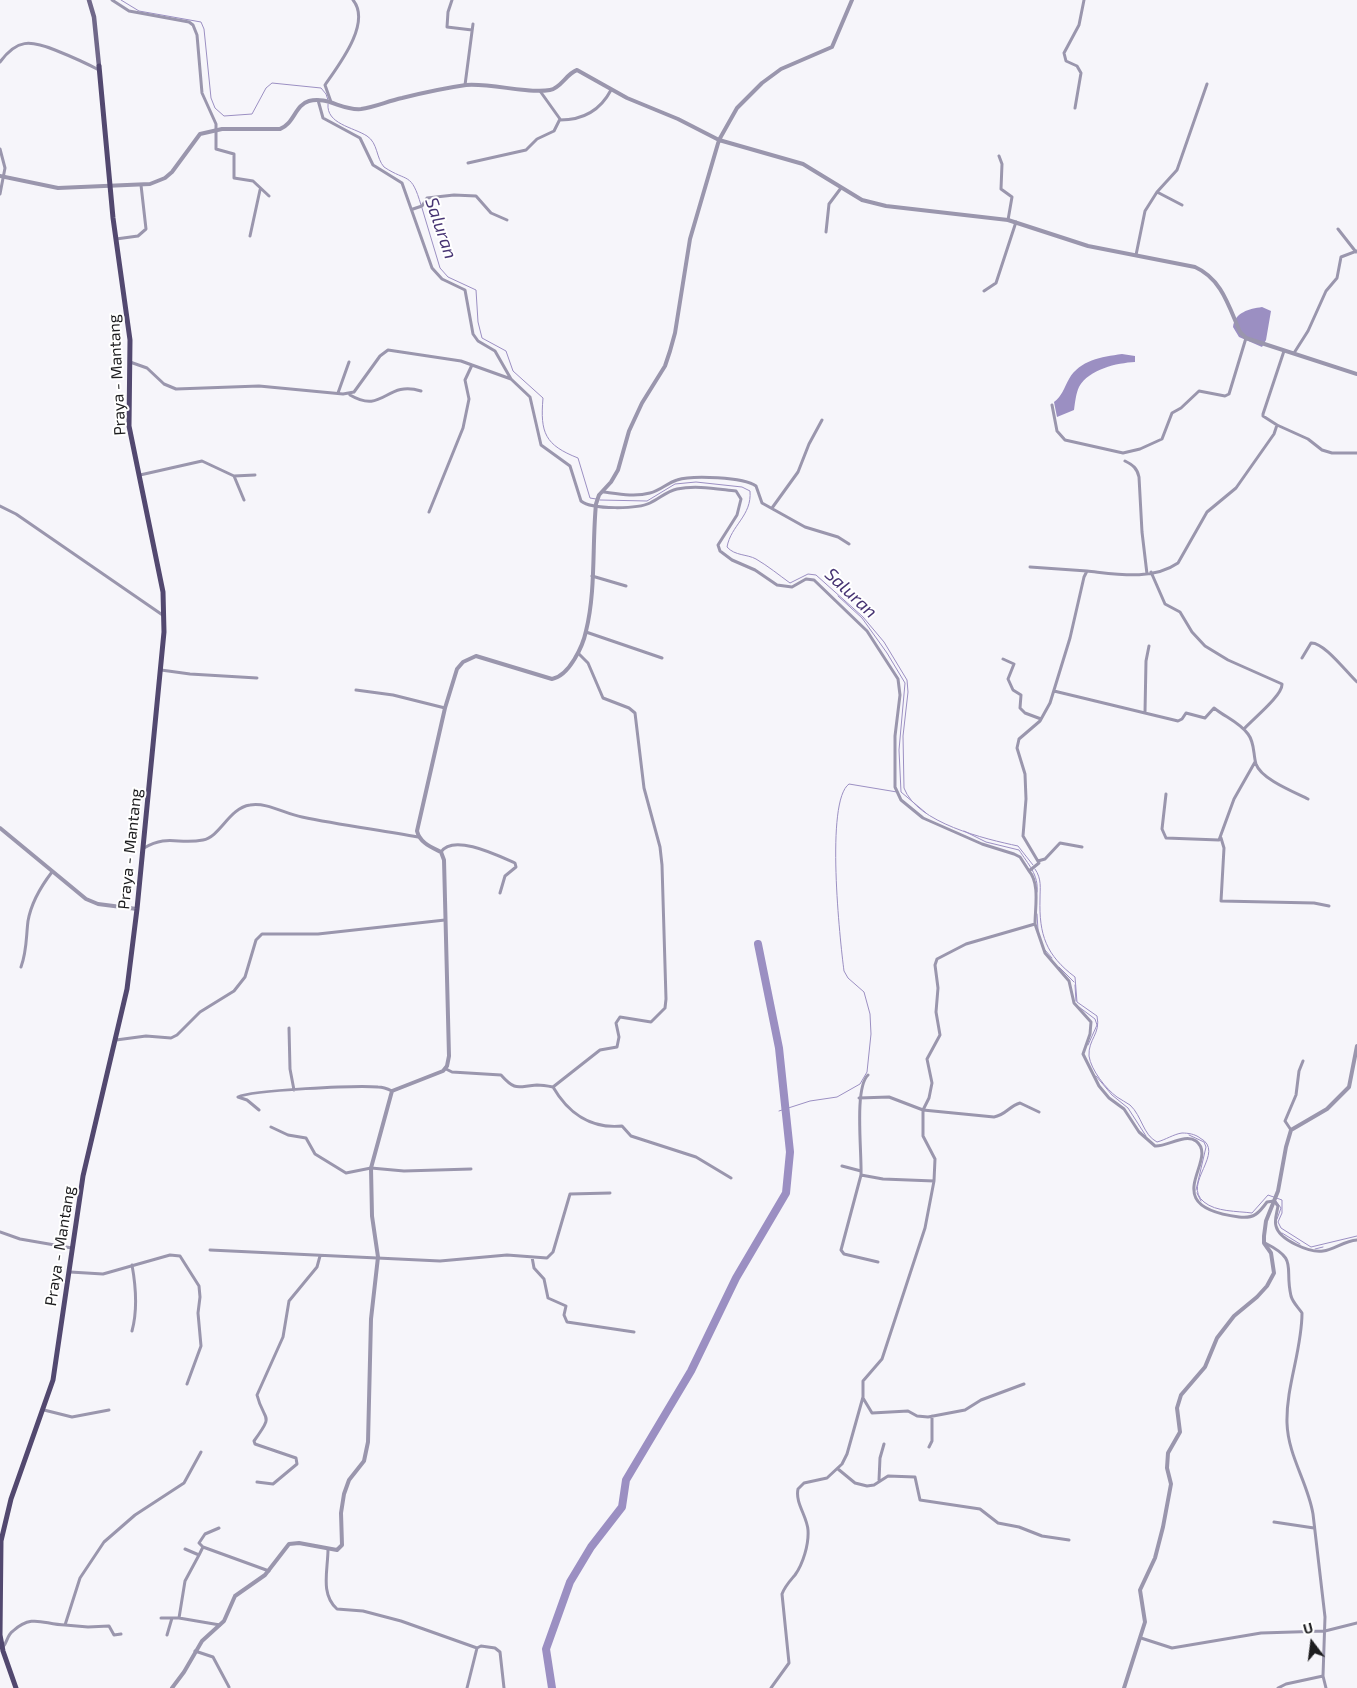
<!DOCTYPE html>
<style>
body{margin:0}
#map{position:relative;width:1357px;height:1688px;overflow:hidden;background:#f6f5fa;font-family:"Exo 2",sans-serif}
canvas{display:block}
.north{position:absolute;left:1287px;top:1618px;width:50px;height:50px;-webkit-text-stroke:4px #fff;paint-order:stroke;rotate:345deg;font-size:14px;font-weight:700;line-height:20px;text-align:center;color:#1d1d1f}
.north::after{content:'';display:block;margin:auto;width:18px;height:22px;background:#1d1d1f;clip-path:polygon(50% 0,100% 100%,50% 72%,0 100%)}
</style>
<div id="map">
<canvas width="1357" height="1688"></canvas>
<div class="north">U</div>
</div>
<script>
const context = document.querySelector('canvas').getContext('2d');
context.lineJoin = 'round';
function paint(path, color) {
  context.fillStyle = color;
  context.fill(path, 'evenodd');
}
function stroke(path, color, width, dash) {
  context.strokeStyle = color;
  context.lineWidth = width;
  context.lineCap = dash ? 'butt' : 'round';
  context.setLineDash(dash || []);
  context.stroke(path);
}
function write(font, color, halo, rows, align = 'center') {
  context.font = font + ' "Exo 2",sans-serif';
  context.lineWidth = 4;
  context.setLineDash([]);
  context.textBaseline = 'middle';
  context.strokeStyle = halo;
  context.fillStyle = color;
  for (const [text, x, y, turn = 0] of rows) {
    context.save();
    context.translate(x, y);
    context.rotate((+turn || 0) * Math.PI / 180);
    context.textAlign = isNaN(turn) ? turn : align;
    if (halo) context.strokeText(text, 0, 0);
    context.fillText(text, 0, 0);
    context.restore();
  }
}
const water = new Path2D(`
 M 1262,307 L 1271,311 L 1266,340 L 1262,347 L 1239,337 L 1233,327 C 1235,312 1249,309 1262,307 Z
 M 1122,354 L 1135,356 L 1135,362 C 1117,363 1089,369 1079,387 C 1076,393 1075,403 1074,410 L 1057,417 L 1054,402 C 1062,396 1064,388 1069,379 C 1080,360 1101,357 1122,354 Z`);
const stream = new Path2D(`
 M 121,0 L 139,11 L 201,22 L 204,29 L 211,98 L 215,108 L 224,116 L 252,114 L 266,88 L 272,83 L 321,88 L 326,94 L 328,100
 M 328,104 C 326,124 353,127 367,136 C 378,143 376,158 384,167 C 408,183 411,171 421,205
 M 422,208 L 440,268 L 448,277 L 476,290 L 478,322 L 482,338 L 506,351 L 513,371 L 543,398 C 540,433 545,445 578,458 L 590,498 L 596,499
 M 600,500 L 647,501 L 675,484 L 696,482 L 742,487 L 750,491 C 752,516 731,525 727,547 C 735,556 747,554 756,559 C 768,566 779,575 790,583 L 808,574 L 816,575 L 863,617 L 884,642 L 907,680 L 908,692 L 903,736 L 904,788 C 917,823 985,839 1018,846 L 1033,865
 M 838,596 L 862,618 L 887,653 L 905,683 L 899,750 L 901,792 L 926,813
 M 964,831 L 986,842 L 1019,850 C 1028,864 1039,875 1037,892
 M 1035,869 C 1042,879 1040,888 1040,899 C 1039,935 1046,955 1075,977 L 1077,1002 L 1097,1016 C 1101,1034 1088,1039 1089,1056 C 1091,1070 1106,1089 1117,1097 C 1121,1100 1126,1102 1130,1105 C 1142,1116 1143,1135 1157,1142 C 1165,1140 1174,1134 1182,1133 C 1188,1133 1195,1134 1200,1138 C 1227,1152 1181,1184 1204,1202 C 1216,1212 1237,1211 1252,1213 L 1268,1195 L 1282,1200 L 1282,1213 L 1278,1222 L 1281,1228 L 1311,1247 L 1357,1236
 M 1037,914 L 1038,930
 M 1045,950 L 1052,958
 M 1059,967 L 1074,982
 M 1075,985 L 1076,1001
 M 1079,1007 L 1095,1019 L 1097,1025 L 1088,1045
 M 1096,1076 L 1112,1095 L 1128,1108 L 1146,1136
 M 779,1111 L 810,1101 L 837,1097 L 860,1084 L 867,1072 L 871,1034 L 870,1014 L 864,992 L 848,978 L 844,971 C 840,941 825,801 849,784 L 897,792
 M 1189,1135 L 1204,1142 L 1206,1147 L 1196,1190
 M 1197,1193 L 1201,1201
 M 1276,1201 L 1281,1208 L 1277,1219
 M 1282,1233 L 1300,1244
 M 1315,1249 L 1323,1247`);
const river = new Path2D(`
 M 552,1688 L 546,1649 L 570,1582 L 591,1547 L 622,1507 L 626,1480 L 691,1371 L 736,1278 L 786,1193 L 790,1152 L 779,1048 L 758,944`);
const minor = new Path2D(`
 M 112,0 L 129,11 L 189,22 L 193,25 L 197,35 L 202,93 L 216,124 L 216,149 L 234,154 L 234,178 L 253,181 L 269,196
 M 452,0 L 448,12 L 447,27 L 472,30
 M 0,62 C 17,39 30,40 55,50 C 70,56 84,62 99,70
 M 465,85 L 473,24
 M 318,100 L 323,118 L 360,138 L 373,165 L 402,183 L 432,268 L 442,279 L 465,290 L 473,334 L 478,341 L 495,351 L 511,379 L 530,397 L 541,445 L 570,466 L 581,501 C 592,510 638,509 650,503 C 659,499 667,491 677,489 C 696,485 717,489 736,491 L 741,499 L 737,515 L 718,545 L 720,551 L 732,560 L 755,570 L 777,585 L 792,587 L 806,579 L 814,580 L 867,631 L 898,679 L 900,695 L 895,736 L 895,787 L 901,800 L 923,818 L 982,844 L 1014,854 L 1020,857 L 1029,871
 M 331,102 L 325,85 C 338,66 372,23 353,0
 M 1075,108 L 1081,73 L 1077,66 L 1066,61 L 1064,53 L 1079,25 L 1084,0
 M 560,120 C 583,120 600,111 611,90
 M 0,149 L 5,168 L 0,194
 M 999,156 L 1002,164 L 1001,189 L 1012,197 L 1008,220
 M 468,163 L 526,150 L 537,139 L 554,131 L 560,119 L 540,91
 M 1157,192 L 1182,205
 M 413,209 L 422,206 L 427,198 L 454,195 L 476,196 L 491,213 L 507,220
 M 1338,229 L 1356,252
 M 826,232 L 829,204 L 841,188
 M 250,236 L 260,190
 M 116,239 L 138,236 L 146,229 L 141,185
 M 1136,255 L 1145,211 L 1157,192 L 1177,170 L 1207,84
 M 984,291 L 996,283 L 1016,222
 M 1294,353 L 1308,331 L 1326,291 L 1337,278 L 1341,257 L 1357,251
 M 130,362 L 147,368 L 164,384 L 176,389 L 259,386 L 343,394 L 354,392 L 380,356 L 388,350 L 461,361 L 472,365 L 465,380 L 469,399 L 463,428 L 429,512
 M 472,365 L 511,379
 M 338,393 L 349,362
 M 350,395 C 384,415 385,380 421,391
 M 1052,405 L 1057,431 L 1065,440 L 1123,453 L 1140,449 L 1162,439 L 1172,413 L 1181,408 L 1199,391 L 1225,396 L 1229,394 L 1246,338
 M 1277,425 L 1308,439 L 1322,450 L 1332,453 L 1357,453
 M 1125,461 C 1133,465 1137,468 1139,477 L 1142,532 L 1147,574
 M 140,475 L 202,461 L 234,476 L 244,500
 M 234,476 L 255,475
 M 604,492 C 619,494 635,497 650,493 C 660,491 667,483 677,480 C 692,475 744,477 756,486 L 762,503 L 805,527 L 838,537 L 849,544
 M 0,506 L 16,514 L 164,616
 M 772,508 L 798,472 L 809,444 L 822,420
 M 1030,567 L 1087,571
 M 1151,572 L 1165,604 L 1180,612 L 1192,632 L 1205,646 L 1228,660 L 1282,684 C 1283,695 1253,719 1244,729
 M 592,576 L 626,586
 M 586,632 L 662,658
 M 1302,658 L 1311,643 C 1324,642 1347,673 1357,682
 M 1003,659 L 1014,664 L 1008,679 L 1013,690 L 1021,695 L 1020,708 L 1025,713 L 1041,719
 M 161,670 L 190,674 L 257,678
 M 356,690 L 393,695 L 445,708
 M 1054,691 L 1178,721 L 1182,719 L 1186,713 L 1205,718 L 1214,708 C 1225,717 1239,722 1248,734 C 1255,743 1253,754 1256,764 C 1261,779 1294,792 1308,799
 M 1145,712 L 1146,661 L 1149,646
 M 1166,794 L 1162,829 L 1166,838 L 1219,840 L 1234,799 L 1255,762
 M 1221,838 L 1224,848 L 1221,901 L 1314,903 L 1329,906
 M 144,848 C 168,834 178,845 203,840 C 220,837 229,808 250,805 C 267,802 285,814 302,817 C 340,825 380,830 418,837
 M 441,852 C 453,833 499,856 515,863 L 516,867 L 505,876 L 500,893
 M 1038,861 L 1045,859 L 1060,843 L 1082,847
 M 1035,924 C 1035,909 1040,883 1029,871 L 1039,863 L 1023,836 L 1026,799 L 1025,774 L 1017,748 L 1019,739 L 1040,721 L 1050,703 L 1070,638 L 1084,577 L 1087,571 C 1116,574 1152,581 1178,563 L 1207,512 L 1236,488 L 1274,434 L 1277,425 L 1263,416 L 1263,414 L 1284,351
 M 21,967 C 27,951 26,937 28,921 C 31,904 42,885 52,872
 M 289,1028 L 290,1069 L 294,1090
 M 116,1040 L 146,1036 L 171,1038 L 177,1035 L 200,1012 L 234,991 L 245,977 L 256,940 L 262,934 L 318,934 L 445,920
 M 446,1069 L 452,1072 L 501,1075 C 516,1092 518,1086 537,1085 C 542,1085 548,1086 553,1087 L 600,1050 L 617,1047 L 619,1037 L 616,1023 L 620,1017 L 651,1022 L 665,1008 L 666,999 L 662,865 L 660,847 L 644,788 L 635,713 L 629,708 L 603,698 L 588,663 L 578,653
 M 868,1075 C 854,1088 862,1153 861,1175 L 883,1179 L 934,1181
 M 553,1087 C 568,1113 591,1129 622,1126 L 631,1136 L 696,1157 L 731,1178
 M 859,1098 L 889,1097 L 923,1110 L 994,1117 C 1006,1115 1009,1106 1020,1103 L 1039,1112
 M 259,1110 L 247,1100 L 238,1097 C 251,1090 359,1085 378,1087 C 383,1087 388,1089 392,1091
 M 271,1127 L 288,1135 L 306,1138 L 315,1154 L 346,1173 L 371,1168 L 404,1171 L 471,1169
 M 1291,1130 L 1285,1121 L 1296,1095 L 1299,1071 L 1303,1061
 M 842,1166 L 861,1171
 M 861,1175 L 841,1250 L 844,1254 L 878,1262
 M 0,1232 L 20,1239 L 72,1248
 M 1265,1243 C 1299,1260 1284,1266 1291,1296 C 1293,1303 1298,1307 1302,1313 C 1302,1350 1286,1386 1287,1423 C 1288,1456 1308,1483 1313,1514 L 1325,1617 L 1323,1676 L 1326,1688
 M 210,1250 L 440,1261 L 507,1255 L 547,1258 L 553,1252 L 570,1194 L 610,1193
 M 532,1257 L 534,1268 L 544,1279 L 548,1298 L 566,1306 L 564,1315 L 567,1322 L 634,1332
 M 132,1265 C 136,1287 138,1309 132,1331
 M 70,1272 L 103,1274 L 170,1255 L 180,1256 L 199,1286 L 200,1297 L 198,1313 L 201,1346 L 187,1384
 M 863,1398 L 872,1413 L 908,1411 L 917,1416 L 928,1417 L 965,1410 L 981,1400 L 1024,1384
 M 44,1410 L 72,1417 L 109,1410
 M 929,1447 L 932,1441 L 932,1416
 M 838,1469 L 855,1483 L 867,1486 L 874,1485 L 888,1476 L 915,1477 L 920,1500 L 980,1509 L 998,1523 L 1019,1527 L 1042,1536 L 1069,1540
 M 879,1480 L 880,1458 L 884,1444
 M 257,1482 L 273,1484 L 297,1464 L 296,1458 L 255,1444 L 254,1441 C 275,1412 264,1423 257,1395 L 283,1337 L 289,1301 L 317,1267 L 320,1256
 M 1274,1522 L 1314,1528
 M 203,1547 L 199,1543 L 205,1534 L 219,1528
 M 185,1549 L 199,1555 L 203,1547 L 269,1571
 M 328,1549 C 328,1570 320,1594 337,1609 L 363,1611 L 401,1621 L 477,1648 L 481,1646 L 495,1648 L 500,1652 L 504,1688
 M 161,1618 L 179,1618 L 220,1625
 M 179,1618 L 185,1581 L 199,1555
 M 65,1625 L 88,1627 L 109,1626 L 114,1635 L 121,1634
 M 167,1635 L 172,1618
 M 1141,1638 L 1172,1648 L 1261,1633 L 1325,1631 L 1357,1623
 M 3,1647 C 7,1643 7,1635 13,1631 C 33,1613 44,1625 65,1625 L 80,1578 L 104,1542 L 135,1515 L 184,1483 L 201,1452
 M 195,1651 L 213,1657 L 229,1687
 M 467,1688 L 477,1648
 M 771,1688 L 789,1663 L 782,1594 C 785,1586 789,1582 795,1575 C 803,1564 809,1544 808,1530 C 807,1516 795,1503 798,1489 L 804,1483 L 827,1478 L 842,1464 L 847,1454 L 863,1397 L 863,1381 L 882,1359 L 925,1228 L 934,1181 L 935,1159 L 923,1136 L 923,1110 L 929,1098 L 932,1083 L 927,1059 L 940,1035 L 936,1012 L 938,988 L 935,965 L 937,959 L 966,944 L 1035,924 L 1045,953 L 1069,981 L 1074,1003 L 1091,1022 L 1090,1034 L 1083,1054 L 1099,1086 L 1109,1098 L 1124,1109 L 1139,1132 L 1155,1146 C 1167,1147 1185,1133 1196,1141 C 1221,1160 1153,1206 1239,1217 C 1254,1219 1259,1213 1267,1202 L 1274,1201 L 1278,1206 C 1277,1213 1274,1220 1276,1226 C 1279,1240 1310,1253 1323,1251 C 1335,1249 1344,1241 1357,1240
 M 1278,1688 L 1286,1684 L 1323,1676`);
const tertiary = new Path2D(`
 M 0,176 L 58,188 L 150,184 L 165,178 L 172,172 L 200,134 L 222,129 L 280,129 C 294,124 295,105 309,101 C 327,96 343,111 361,109 C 375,107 388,101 402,98 C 422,93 445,88 466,85 C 493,83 526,94 550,90 C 561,88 566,74 577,70 L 627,98 L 678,119 L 719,140 L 803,164 L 862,200 L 886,206 L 1008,220 L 1088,246 L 1195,267 C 1222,279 1229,307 1240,332 L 1246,338 L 1357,374
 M 0,828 L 86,899 L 98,904 L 137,909
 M 172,1688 L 184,1672 L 202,1641 L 224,1621 L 235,1596 L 265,1575 L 289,1544 L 299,1543 L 337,1550 L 342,1545 L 341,1513 L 344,1494 L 349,1480 L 364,1461 L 368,1442 L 371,1319 L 378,1257 L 372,1216 L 371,1168 L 392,1091 L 443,1071 L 447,1066 L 449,1056 L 444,860 L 441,852 C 431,847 420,843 417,831 L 445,708 L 457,669 L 463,662 L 476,656 L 552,679 C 569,676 583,646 586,631 C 596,591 592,545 596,504 L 599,495 L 611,482 L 618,470 L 629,431 L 642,403 L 665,366 L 670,351 L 675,333 L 690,239 L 719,140 L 737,108 L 762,83 L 781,69 L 832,47 L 852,0
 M 1124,1688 L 1145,1622 L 1140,1590 L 1155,1558 L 1163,1527 L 1171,1484 L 1167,1468 L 1168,1453 L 1180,1432 L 1177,1408 L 1181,1395 L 1205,1367 L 1217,1338 L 1234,1316 L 1257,1297 L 1267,1286 L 1274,1273 L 1271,1253 L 1264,1243 L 1264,1236 L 1266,1221 L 1278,1191 L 1286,1147 L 1291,1130 L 1327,1109 L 1349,1087 L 1357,1046`);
const secondary = new Path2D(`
 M 89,0 L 94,17 L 99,66`);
const primary = new Path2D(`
 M 16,1688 L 3,1651 L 0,1635 L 1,1541 L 11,1499 L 53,1380 L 83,1176 L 127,989 L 137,909 L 164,632 L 163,592 L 129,426 L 130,340 L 113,218 L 99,66`);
const streetNames = [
 ["Praya - Mantang",117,375,-93],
 ["Praya - Mantang",130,849,-84],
 ["Praya - Mantang",60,1246,-81]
];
const waterNames = [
 ["Saluran",441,228,71],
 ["Saluran",851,593,43]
];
paint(water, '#9b8fc2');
stroke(stream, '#9b8fc2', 1);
stroke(river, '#9b8fc2', 8);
stroke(minor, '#9a96ad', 3);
stroke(tertiary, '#9a96ad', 4);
stroke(secondary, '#706889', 4.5);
stroke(primary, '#52486f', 5);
write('16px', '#1d1d1f', '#fff', streetNames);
write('italic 18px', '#473473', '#fff', waterNames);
</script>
